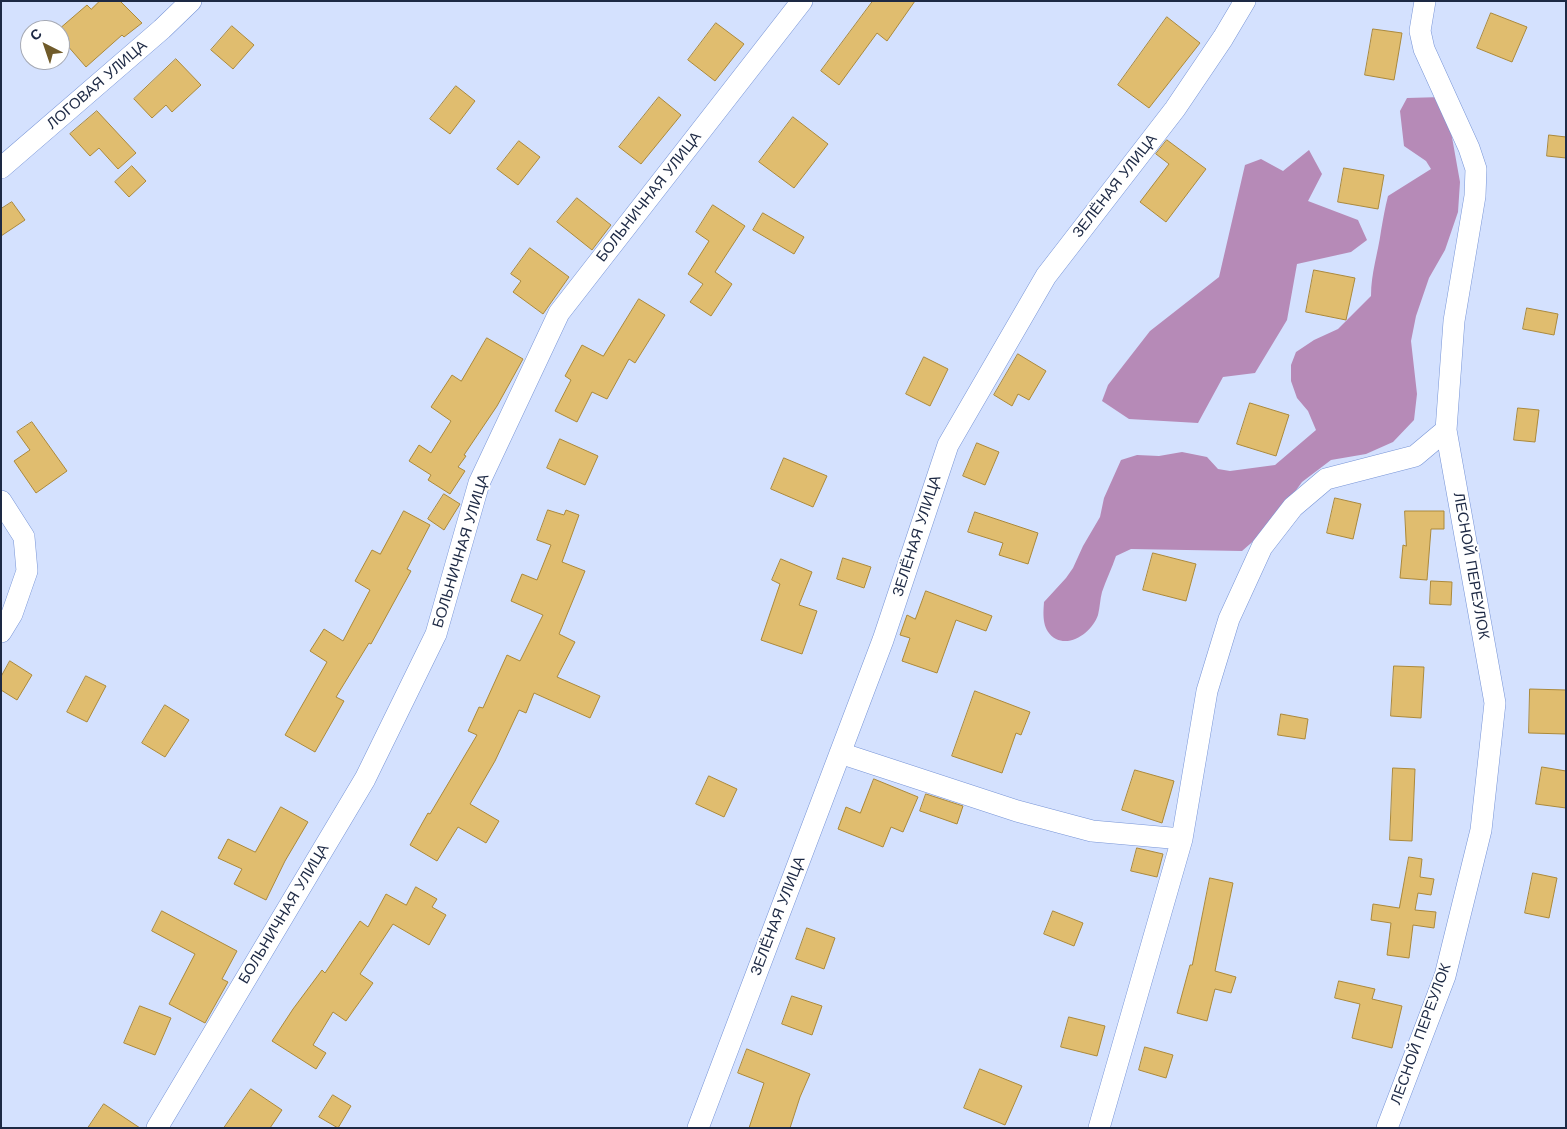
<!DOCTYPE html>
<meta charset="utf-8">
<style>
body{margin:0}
#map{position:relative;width:1567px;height:1129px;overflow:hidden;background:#d4e1fe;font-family:"Work Sans",sans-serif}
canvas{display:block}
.frame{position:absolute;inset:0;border:2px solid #1d2944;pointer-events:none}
.north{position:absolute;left:20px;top:20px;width:50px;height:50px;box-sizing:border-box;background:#fff;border:1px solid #a5a9b4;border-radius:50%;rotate:319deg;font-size:14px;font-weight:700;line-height:20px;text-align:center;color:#1d2944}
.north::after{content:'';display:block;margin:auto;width:18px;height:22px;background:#705b2a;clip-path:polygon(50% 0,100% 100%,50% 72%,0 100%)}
</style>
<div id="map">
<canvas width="1567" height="1129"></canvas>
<div class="frame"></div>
<div class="north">С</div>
</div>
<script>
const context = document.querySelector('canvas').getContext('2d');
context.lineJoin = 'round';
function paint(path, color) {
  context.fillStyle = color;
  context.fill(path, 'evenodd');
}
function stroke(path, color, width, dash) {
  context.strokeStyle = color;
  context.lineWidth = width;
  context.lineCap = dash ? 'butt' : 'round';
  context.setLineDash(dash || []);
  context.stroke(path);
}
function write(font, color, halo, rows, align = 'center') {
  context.font = font + ' "Work Sans",sans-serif';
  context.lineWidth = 4;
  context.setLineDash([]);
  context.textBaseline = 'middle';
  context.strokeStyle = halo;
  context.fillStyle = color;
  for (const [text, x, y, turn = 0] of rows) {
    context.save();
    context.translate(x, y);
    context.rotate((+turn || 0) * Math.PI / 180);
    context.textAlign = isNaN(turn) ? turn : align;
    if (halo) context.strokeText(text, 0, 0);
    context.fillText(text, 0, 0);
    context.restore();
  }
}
const forest = new Path2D(`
 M 1442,97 L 1450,126 L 1460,182 L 1458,212 L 1445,250 L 1429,278 L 1416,316 L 1411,341 L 1417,394 L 1414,420 L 1393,442 L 1366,454 L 1331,460 L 1302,482 L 1286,504 L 1258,537 L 1242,551 L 1131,549 L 1116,556 C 1112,568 1106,580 1102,592 C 1100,599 1100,607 1098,615 C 1093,630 1073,647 1056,639 C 1042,631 1043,616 1044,602 L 1066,578 L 1073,568 L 1083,546 L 1100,517 L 1104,498 L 1121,460 L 1137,455 L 1159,456 L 1182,452 L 1207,457 L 1218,469 L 1230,471 L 1275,465 L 1316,430 L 1308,411 L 1297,398 L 1291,381 L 1291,365 L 1296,352 L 1314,340 L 1338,329 L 1371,296 C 1371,273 1378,253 1381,231 C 1383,219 1385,208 1388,196 L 1431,169 L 1426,161 L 1404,146 L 1400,111 L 1407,98 Z
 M 1309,150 L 1322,174 L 1308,201 L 1358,220 L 1367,240 L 1351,252 L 1297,264 L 1287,320 L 1255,373 L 1223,377 L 1198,423 L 1129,419 L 1102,401 L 1108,385 L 1150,331 L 1219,277 L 1245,165 L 1261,159 L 1283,171 Z`);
const building = new Path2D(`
 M 100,1 L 120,1 L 142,23 L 124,37 L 122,35 L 86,67 L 60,37 L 60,30 L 58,30 L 87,5 L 91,9 Z
 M 873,1 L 915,1 L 887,41 L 877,33 L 839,85 L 821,71 Z
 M 1491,13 L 1527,27 L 1512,62 L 1477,48 Z
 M 1167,17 L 1200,43 L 1149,108 L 1118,85 Z
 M 716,23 L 744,44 L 715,81 L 688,60 Z
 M 232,26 L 254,45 L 233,69 L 211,50 Z
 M 1373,29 L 1402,33 L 1394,80 L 1365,75 Z
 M 176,59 L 201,85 L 172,112 L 166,105 L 152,118 L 134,99 Z
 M 456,86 L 475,101 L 450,134 L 430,119 Z
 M 659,97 L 681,115 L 641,164 L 619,147 Z
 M 97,111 L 136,153 L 118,169 L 99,148 L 90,156 L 70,134 Z
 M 793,117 L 828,144 L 794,188 L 759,162 Z
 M 1549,135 L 1566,137 L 1566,158 L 1547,156 Z
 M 1167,140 L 1206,169 L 1166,222 L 1140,202 L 1169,164 L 1156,154 Z
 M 519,141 L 540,157 L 518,185 L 497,169 Z
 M 132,166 L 146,181 L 129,197 L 115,182 Z
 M 1344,168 L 1384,175 L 1378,209 L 1338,202 Z
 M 577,198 L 611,225 L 592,250 L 557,222 Z
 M 12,202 L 25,220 L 1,236 L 1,209 Z
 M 713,205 L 745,226 L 715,272 L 732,284 L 711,316 L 690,302 L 703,284 L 688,274 L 709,241 L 696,232 Z
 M 763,213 L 804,237 L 794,254 L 753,230 Z
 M 530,248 L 569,277 L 543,314 L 513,292 L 521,281 L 511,274 Z
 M 1314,270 L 1355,278 L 1346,320 L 1306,312 Z
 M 639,299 L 665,315 L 635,363 L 629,359 L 607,399 L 592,392 L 577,422 L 555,411 L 571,380 L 565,376 L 582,345 L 603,356 Z
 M 1527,308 L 1558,314 L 1554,335 L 1523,329 Z
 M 487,338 L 523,359 L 497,406 L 464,455 L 466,456 L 458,467 L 465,471 L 450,494 L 428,480 L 431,475 L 409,461 L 419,445 L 431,453 L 451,421 L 431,407 L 452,375 L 461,381 Z
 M 1018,354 L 1046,371 L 1029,400 L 1018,394 L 1012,406 L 994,395 Z
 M 924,357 L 948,369 L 930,406 L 906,394 Z
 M 1250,403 L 1289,415 L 1276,456 L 1237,444 Z
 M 1518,408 L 1539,410 L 1535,442 L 1514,440 Z
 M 32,422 L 67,471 L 36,493 L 14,461 L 30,450 L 17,432 Z
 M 560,439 L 598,456 L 585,485 L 547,468 Z
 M 977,443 L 999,452 L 985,485 L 963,476 Z
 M 784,458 L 827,476 L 813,507 L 771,489 Z
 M 444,494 L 460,504 L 444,530 L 428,519 Z
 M 1335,498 L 1361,504 L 1353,539 L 1327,533 Z
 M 548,510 L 564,515 L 566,510 L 579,515 L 562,562 L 585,571 L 559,634 L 575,642 L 557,677 L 600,696 L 590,718 L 534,693 L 526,713 L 519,710 L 495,761 L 470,804 L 499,821 L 486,843 L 458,827 L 437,861 L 410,845 L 428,813 L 430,814 L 477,735 L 468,731 L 479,707 L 483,708 L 507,655 L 520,661 L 543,615 L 511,601 L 522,574 L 537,580 L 551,545 L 537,540 Z
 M 404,511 L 430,525 L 407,569 L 411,571 L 371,644 L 369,643 L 336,697 L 344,701 L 315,752 L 285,735 L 327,662 L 310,651 L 324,629 L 343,641 L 370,590 L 355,581 L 372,550 L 380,554 Z
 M 1405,511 L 1444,511 L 1444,529 L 1431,529 L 1427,580 L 1400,578 L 1403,545 L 1406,546 Z
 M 975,512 L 1038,533 L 1028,564 L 999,555 L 1003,543 L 968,532 Z
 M 1153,553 L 1196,564 L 1186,601 L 1143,590 Z
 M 843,558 L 871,567 L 864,588 L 837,579 Z
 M 781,559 L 812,572 L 799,605 L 817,611 L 802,654 L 761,640 L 780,584 L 772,580 Z
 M 1431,581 L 1452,582 L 1451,605 L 1430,604 Z
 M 926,591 L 992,616 L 986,631 L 956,620 L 937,673 L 902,661 L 910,638 L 900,635 L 907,615 L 915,619 Z
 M 10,661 L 32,675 L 17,700 L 1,690 L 1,677 Z
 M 1394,666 L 1424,667 L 1421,718 L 1391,716 Z
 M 86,676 L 106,686 L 87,722 L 67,712 Z
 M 1530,689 L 1566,690 L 1566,734 L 1529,733 Z
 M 975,691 L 1030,712 L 1021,735 L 1016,733 L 1002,773 L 952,756 Z
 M 165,705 L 189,720 L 165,757 L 142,743 Z
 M 1281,714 L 1308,719 L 1305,739 L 1278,735 Z
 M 1542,767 L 1566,771 L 1566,808 L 1536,804 Z
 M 1393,768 L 1415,769 L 1412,841 L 1390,840 Z
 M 1135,770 L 1174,781 L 1162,823 L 1122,810 Z
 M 709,776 L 737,789 L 724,817 L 696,804 Z
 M 874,779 L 918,797 L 903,832 L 891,827 L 883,847 L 838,829 L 846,807 L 860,813 Z
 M 926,794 L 963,806 L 957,824 L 920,811 Z
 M 281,807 L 308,822 L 285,861 L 266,900 L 234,884 L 242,869 L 218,858 L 228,839 L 255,852 Z
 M 1137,848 L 1163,854 L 1157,877 L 1131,871 Z
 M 1409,857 L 1422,859 L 1420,877 L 1434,879 L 1431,895 L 1418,893 L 1415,910 L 1436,912 L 1434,928 L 1413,925 L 1409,958 L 1387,955 L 1391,923 L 1371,920 L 1373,904 L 1399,908 Z
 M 1533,873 L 1557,878 L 1549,918 L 1525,913 Z
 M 1210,878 L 1233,883 L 1215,971 L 1236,977 L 1231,993 L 1215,989 L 1207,1021 L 1177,1013 L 1190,965 L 1192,965 Z
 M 416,887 L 437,899 L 432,907 L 446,915 L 429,945 L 393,924 L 360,974 L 373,983 L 346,1021 L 333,1012 L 313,1045 L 326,1053 L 316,1069 L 272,1041 L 293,1009 L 322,970 L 325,973 L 360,921 L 368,927 L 386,894 L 406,905 Z
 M 162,911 L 237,951 L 222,979 L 228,982 L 205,1023 L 169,1004 L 195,954 L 152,931 Z
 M 1053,911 L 1083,923 L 1074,946 L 1044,934 Z
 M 807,928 L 835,938 L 824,969 L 796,959 Z
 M 1339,981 L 1375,989 L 1372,999 L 1402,1006 L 1392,1048 L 1352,1038 L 1360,1004 L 1335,998 Z
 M 792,996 L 822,1006 L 812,1035 L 782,1024 Z
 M 140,1006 L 171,1018 L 155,1055 L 124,1043 Z
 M 1069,1017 L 1105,1026 L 1097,1056 L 1061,1047 Z
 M 1145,1047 L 1173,1055 L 1166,1078 L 1139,1070 Z
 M 747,1049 L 810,1074 L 800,1097 L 790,1128 L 749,1128 L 764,1083 L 738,1073 Z
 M 980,1069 L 1022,1086 L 1005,1125 L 964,1108 Z
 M 251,1089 L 282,1110 L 270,1128 L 224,1128 Z
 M 333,1095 L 351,1106 L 338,1128 L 319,1117 Z
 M 104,1104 L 140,1128 L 88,1128 Z`);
const minor = new Path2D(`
 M 1,168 L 162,29 L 191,1
 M 1,501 L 24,537 L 27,571 L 12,614 L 1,632
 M 840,753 L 1017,811 L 1092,831 L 1182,839
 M 157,1128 L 365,779 L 436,634 L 479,483 L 559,313 L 802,1
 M 698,1128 L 883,640 L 948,445 L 1046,276 L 1175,109 L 1223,38 L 1245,1
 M 1099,1128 L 1182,839 L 1207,691 L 1229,619 L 1262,547 L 1293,507 L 1326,479 L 1415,456 L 1446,430
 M 1387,1128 L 1445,976 L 1481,830 L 1495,703 L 1446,430 L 1454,321 L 1475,196 L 1476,169 L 1469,148 L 1424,49 L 1420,31 L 1425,1`);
const streetNames = [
 ["ЛОГОВАЯ УЛИЦА",97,85,-41],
 ["ЗЕЛЁНАЯ УЛИЦА",1115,186,-52],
 ["БОЛЬНИЧНАЯ УЛИЦА",649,197,-52],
 ["ЗЕЛЁНАЯ УЛИЦА",917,536,-72],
 ["БОЛЬНИЧНАЯ УЛИЦА",461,551,-73],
 ["ЛЕСНОЙ ПЕРЕУЛОК",1471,566,80],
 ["БОЛЬНИЧНАЯ УЛИЦА",284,914,-59],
 ["ЗЕЛЁНАЯ УЛИЦА",778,916,-69],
 ["ЛЕСНОЙ ПЕРЕУЛОК",1421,1034,-70]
];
paint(forest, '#b68ab7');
paint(building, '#e0bd6f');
stroke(building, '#ab893b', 1);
stroke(minor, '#7794d6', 22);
stroke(minor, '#fff', 21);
write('15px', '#1d2944', '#fff', streetNames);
</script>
